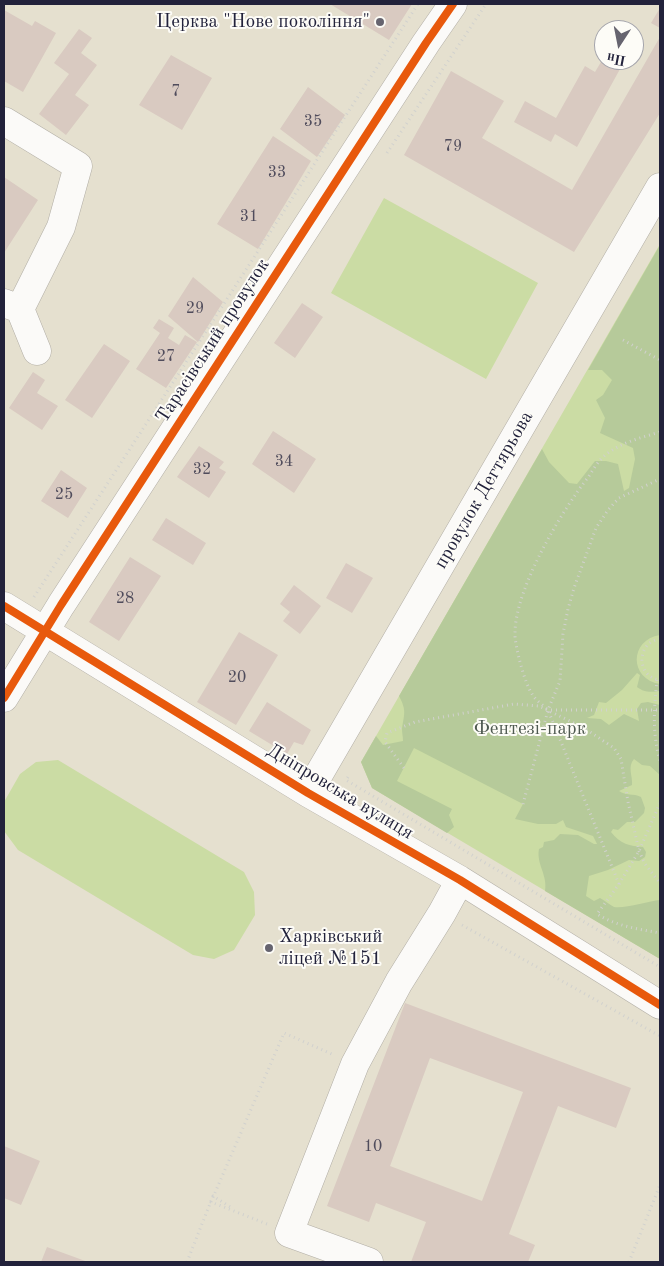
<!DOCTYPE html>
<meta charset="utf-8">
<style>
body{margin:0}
#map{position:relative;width:664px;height:1266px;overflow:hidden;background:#e5e0cf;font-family:"Old Standard TT",serif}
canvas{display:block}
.frame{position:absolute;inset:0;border:5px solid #22223b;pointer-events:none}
.north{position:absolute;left:594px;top:20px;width:50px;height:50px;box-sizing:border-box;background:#fdfcf7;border:1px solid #a5a5ac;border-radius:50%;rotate:191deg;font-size:14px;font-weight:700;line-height:20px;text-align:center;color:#22223b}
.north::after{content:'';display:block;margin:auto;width:18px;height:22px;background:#66646f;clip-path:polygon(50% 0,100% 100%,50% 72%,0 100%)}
</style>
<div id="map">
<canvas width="664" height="1266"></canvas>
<div class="frame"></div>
<div class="north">Пн</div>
</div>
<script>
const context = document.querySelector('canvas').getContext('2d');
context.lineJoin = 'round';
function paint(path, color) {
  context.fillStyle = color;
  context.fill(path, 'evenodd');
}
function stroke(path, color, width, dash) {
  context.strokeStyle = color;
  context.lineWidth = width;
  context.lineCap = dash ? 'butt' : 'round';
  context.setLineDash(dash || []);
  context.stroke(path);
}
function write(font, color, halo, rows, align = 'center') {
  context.font = font + ' "Old Standard TT",serif';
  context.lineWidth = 4;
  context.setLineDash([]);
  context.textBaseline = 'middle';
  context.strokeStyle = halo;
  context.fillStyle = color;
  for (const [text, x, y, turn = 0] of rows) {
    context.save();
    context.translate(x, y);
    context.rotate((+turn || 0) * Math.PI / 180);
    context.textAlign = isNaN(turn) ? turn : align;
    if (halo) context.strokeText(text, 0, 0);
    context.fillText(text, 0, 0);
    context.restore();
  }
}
const green = new Path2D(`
 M 384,198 L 538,283 L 486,379 L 331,293 Z
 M 660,244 L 660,959 L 372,788 L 361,762 Z
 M 58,760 L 244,872 L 254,892 L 255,915 L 234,950 L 214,959 L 193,955 L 18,850 L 4,831 L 4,802 L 20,774 L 36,762 Z`);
const forest = new Path2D(`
 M 660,245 L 660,635 C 629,640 629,679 660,684 L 660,691 C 651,692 645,693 637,687 L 640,675 L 637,673 L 622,690 L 606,703 L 599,702 L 594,715 L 587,718 L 601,719 L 609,725 L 624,714 L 639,721 L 637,709 L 641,703 L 648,702 L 660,705 L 660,775 L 650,766 L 642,765 L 634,759 C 627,767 633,776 632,785 L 619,791 C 626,796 633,793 641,797 L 645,808 L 644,813 L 635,822 L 627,822 L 618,830 L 613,829 L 611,832 C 620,844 630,846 643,847 L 646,852 L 645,857 L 639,861 L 629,860 L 608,870 L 589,876 L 586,896 L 594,901 L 600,898 C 604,900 610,905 614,907 C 624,909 649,901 660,900 L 660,959 L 545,891 C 548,875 536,864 539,849 L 543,847 L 544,842 L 554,840 L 560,834 L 578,835 L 594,844 L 597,844 L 593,836 L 566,827 L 563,820 L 556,824 L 538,824 L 515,819 L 523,804 L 414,748 L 397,781 L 452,809 L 449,815 L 454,827 L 447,833 L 372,788 L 361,762 L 376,736 L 383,745 L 403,741 C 403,737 402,733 402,729 C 404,714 407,711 399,696 L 542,449 L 549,462 L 569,483 L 577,484 L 595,461 L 606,461 L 618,464 L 624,491 L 629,488 L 635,459 L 633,448 L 600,433 L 605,418 L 596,400 L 603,395 L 612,380 L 602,370 L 588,370 Z`);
const building = new Path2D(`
 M 330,4 L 412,4 L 389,40 Z
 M 660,8 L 660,28 L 651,23 Z
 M 4,10 L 32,26 L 35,21 L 56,33 L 23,92 L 4,81 Z
 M 79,29 L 92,38 L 81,53 L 97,65 L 75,95 L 89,105 L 66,135 L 39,114 L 69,74 L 54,63 Z
 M 660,37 L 660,113 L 574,252 L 404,155 L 451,71 L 504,101 L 482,138 L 572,190 Z
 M 171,55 L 212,78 L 182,130 L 139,105 Z
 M 604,57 L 604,60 L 625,60 L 577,147 L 555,134 L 551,142 L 514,122 L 525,101 L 556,118 L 585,66 L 595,72 Z
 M 308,87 L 345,115 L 317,157 L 280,129 Z
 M 273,136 L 311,161 L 258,249 L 217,224 Z
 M 4,177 L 38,200 L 4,253 Z
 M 193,277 L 223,302 L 198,342 L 168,316 Z
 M 302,303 L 323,317 L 295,358 L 274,343 Z
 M 159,319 L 174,328 L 168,338 L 179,345 L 185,335 L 197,342 L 166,388 L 136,369 L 160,333 L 153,328 Z
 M 104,344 L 130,361 L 92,418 L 65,400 Z
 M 33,372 L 45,380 L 37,393 L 58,406 L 42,430 L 9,408 Z
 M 273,431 L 316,459 L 294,493 L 252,464 Z
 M 199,446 L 224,462 L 219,468 L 226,472 L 209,498 L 177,477 Z
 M 61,470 L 87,488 L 68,518 L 41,501 Z
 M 166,518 L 206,543 L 193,565 L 152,540 Z
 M 130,557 L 161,576 L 119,641 L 89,622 Z
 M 346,563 L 373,578 L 352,613 L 326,598 Z
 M 294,585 L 321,606 L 300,634 L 283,621 L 290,612 L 280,604 Z
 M 239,632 L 278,655 L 236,725 L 197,702 Z
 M 267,702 L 311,730 L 303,745 L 294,742 L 287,754 L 249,731 Z
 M 405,1003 L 631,1088 L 616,1128 L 558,1106 L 509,1234 L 535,1245 L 528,1262 L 411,1262 L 426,1222 L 376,1203 L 369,1222 L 327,1206 ZM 430,1058 L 523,1092 L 482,1201 L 390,1166 Z
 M 4,1146 L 40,1161 L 21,1205 L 4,1198 Z
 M 47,1247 L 88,1262 L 41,1262 Z`);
const path = new Path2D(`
 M 387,153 L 486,4
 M 623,340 L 660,360
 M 34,597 L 418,4
 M 660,639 C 636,642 636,677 660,680
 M 657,680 C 654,708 652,733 660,761
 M 551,710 L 660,710
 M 404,768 L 385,742 L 387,733 L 415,722 L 514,704 L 539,706 L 584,728 L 614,748 L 621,759 L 628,802 L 639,851 L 645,864 L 660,883
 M 348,777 L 346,780 L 660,967
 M 660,803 L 639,851 L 619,884 L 597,914 C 616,926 638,929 660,933
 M 523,804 L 548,710 L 560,681 L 563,634 L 568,609 L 574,588 L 596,528 L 608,510 L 619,498 L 660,479
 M 619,884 L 548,710 C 543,705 535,700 532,694 C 525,684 514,644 515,632 C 516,587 561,512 589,476 C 593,470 597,463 602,458 C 618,443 640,438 660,432
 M 462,925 L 660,1036
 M 267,1224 L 211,1202 L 284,1033 L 334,1055
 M 187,1262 L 213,1196 L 232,1208
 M 629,1262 L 660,1185`);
const minor = new Path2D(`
 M 4,121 L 78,166 L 61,227 L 20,309
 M 4,303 L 20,309 L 37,351
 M 4,606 L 308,793 L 460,880 L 660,1005
 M 4,698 L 61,605 L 426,43 L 453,4
 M 308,793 L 660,187
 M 369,1262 L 289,1233 L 355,1064 L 399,982 L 442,913 L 460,880`);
const cycleway = new Path2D(`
 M 4,606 L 308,793 L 460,880 L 660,1005
 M 4,698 L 61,605 L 426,43 L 453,4`);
const markers = [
 [380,22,5,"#66646f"],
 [269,948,5,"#66646f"]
];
const numberNames = [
 ["7",176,92],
 ["35",313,122],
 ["79",453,147],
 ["33",277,173],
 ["31",249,217],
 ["29",195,309],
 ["27",166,357],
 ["34",284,462],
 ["32",202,470],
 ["25",64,495],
 ["28",125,599],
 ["20",237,678],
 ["10",373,1147]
];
const poiNames = [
 ["Церква \"Нове покоління\"",370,22],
 ["Харківський",279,937,"left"],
 ["ліцей №151",279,959,"left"]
];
const streetNames = [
 ["Тарасівський провулок",213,341,-57],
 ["провулок Дегтярьова",484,490,-60],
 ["Дніпровська вулиця",340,792,31]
];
const parkNames = [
 ["Фентезі-парк",530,729]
];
paint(green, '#cbdca4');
paint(forest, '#b6ca9a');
paint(building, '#d9cac1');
stroke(minor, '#b1ada5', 29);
stroke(path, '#d1d1ce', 3, [1, 4]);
stroke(minor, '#fbfaf8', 28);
stroke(cycleway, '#e8590c', 8);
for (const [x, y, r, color] of markers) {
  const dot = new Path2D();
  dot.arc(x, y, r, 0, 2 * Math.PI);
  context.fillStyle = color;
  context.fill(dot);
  stroke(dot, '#fdfcf7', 2);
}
write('16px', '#504c5c', null, numberNames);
write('19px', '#22223b', '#fdfcf7', poiNames, 'right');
write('19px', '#22223b', '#fdfcf7', streetNames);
write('19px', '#4e5950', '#fdfcf7', parkNames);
</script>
